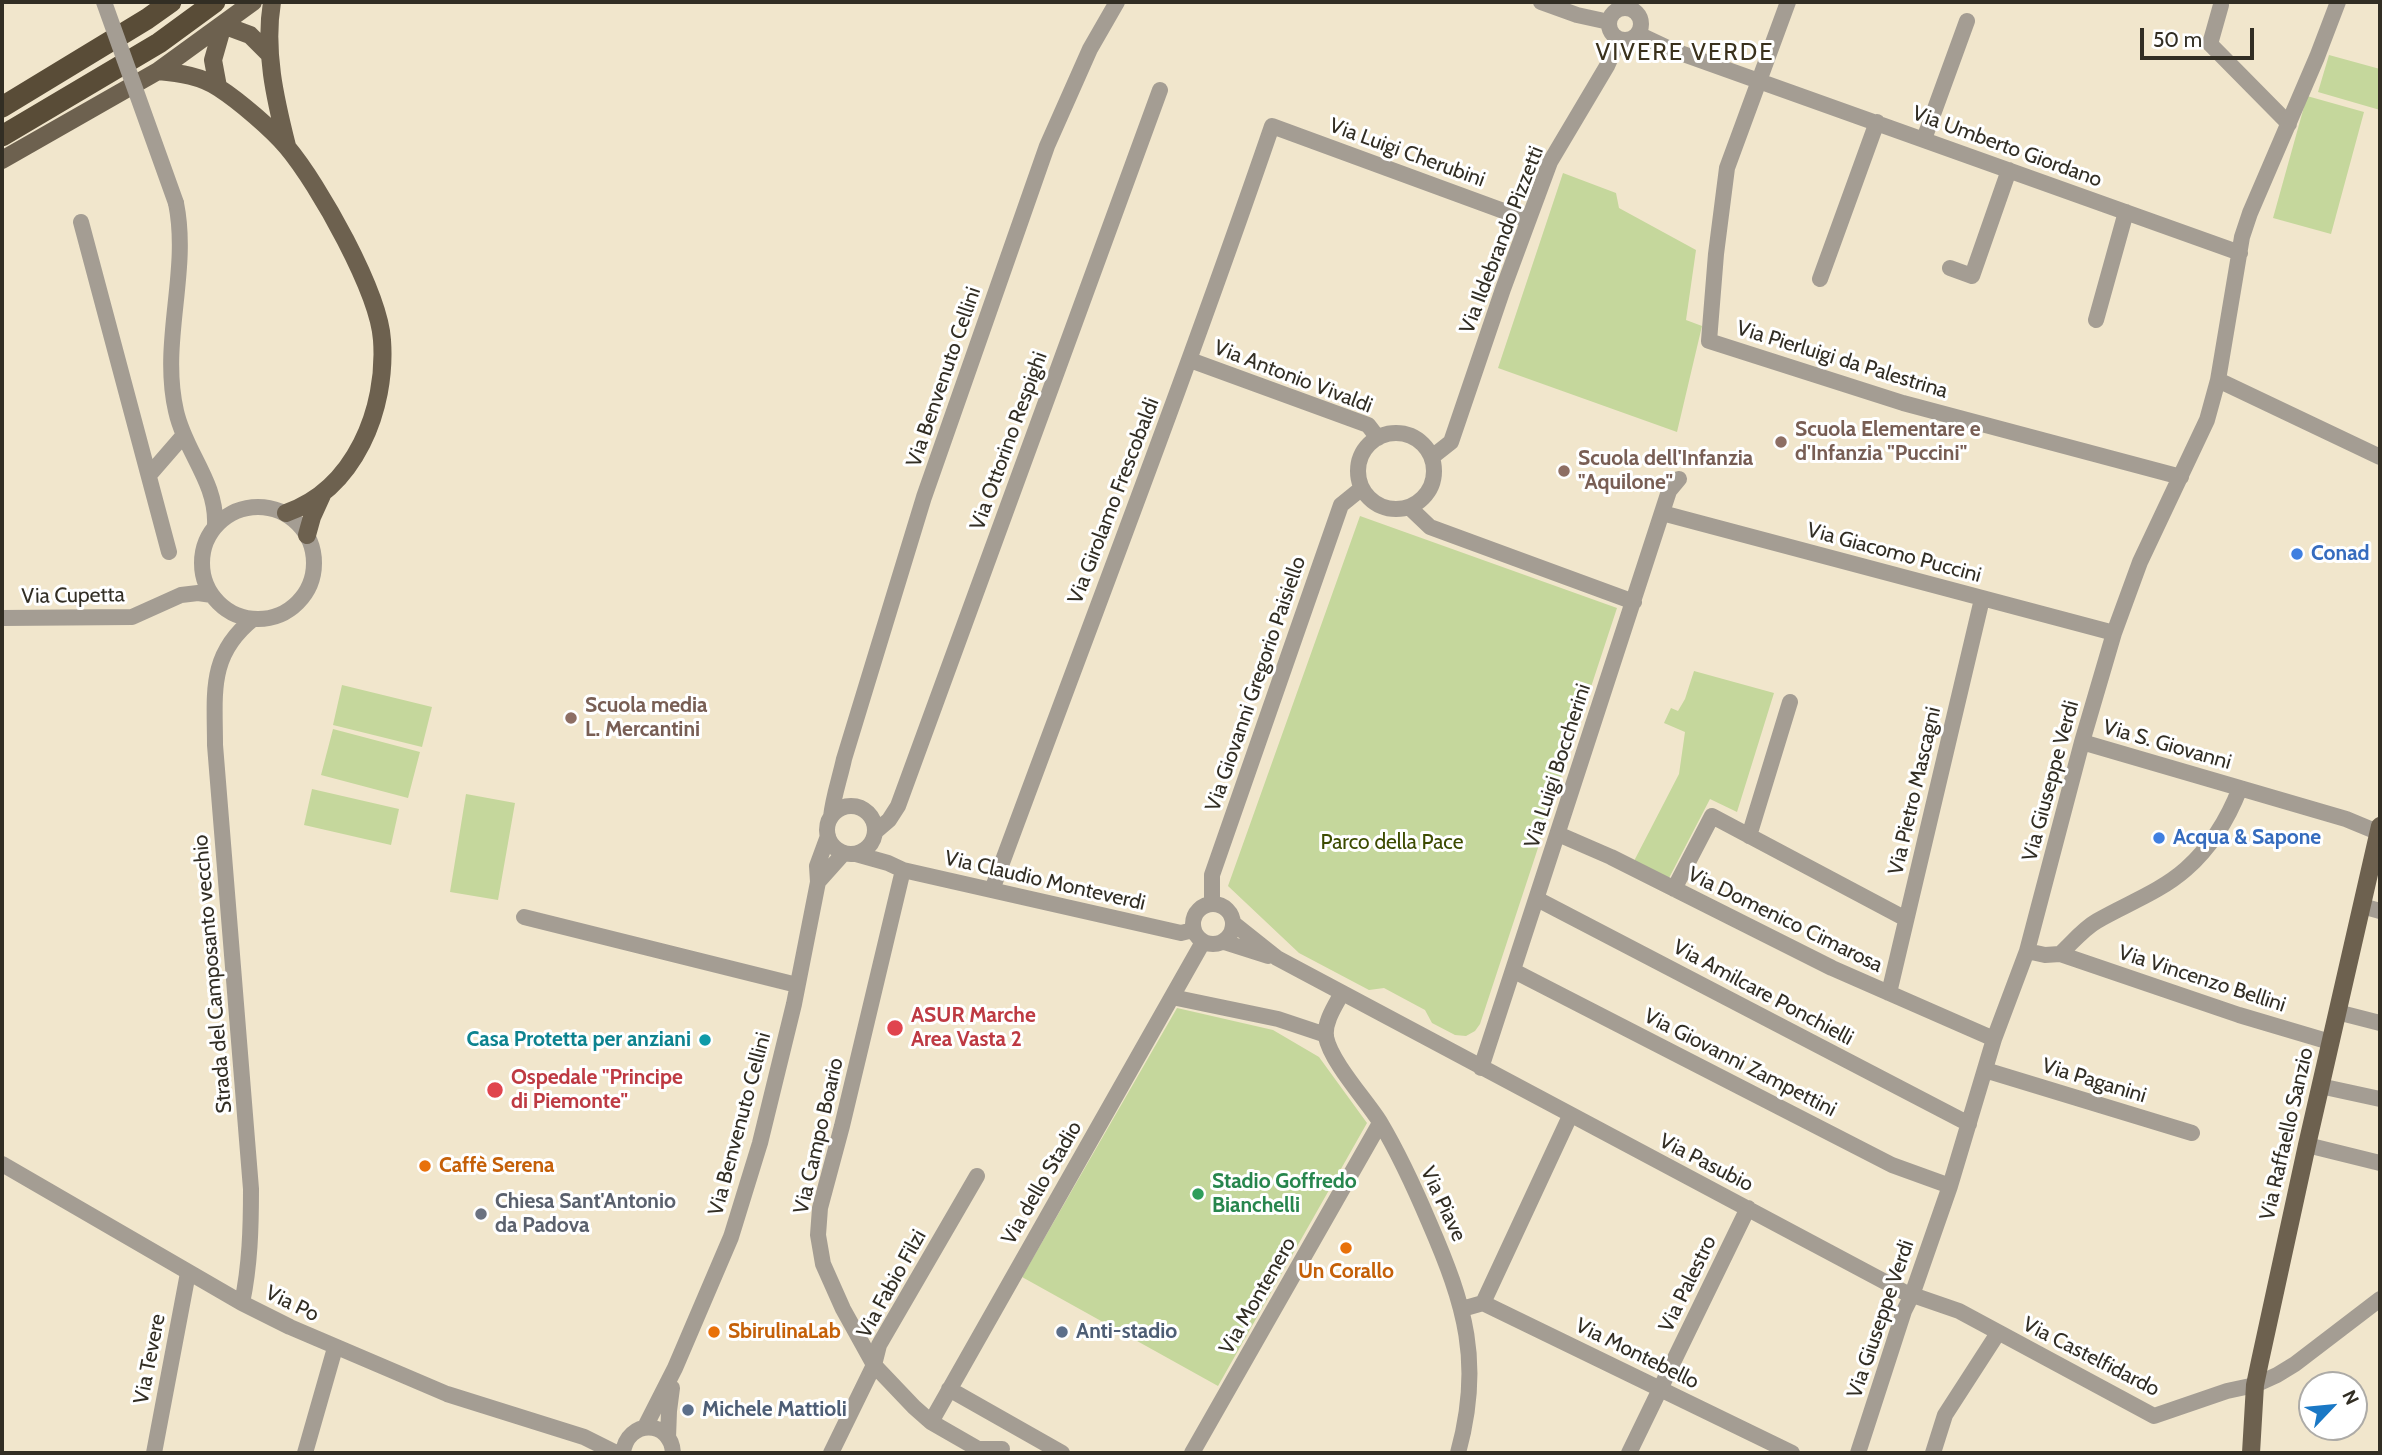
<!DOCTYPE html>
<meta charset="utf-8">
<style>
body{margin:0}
#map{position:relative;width:2382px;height:1455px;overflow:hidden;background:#f1e6cc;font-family:Cabin,sans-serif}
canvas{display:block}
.frame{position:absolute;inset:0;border:4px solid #322e24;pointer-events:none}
.north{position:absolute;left:2298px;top:1371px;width:70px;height:70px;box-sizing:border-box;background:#fff;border:2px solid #adaba7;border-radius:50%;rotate:64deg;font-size:19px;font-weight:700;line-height:28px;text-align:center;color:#322e24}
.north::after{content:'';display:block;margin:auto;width:24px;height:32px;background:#1a78c5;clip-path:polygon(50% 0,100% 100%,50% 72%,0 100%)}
.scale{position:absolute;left:2140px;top:28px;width:114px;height:32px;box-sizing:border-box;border:4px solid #322e24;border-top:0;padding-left:9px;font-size:21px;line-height:24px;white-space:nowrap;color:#322e24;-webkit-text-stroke:5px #fff;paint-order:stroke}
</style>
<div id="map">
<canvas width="2382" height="1455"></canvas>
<div class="frame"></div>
<div class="north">N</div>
<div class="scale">50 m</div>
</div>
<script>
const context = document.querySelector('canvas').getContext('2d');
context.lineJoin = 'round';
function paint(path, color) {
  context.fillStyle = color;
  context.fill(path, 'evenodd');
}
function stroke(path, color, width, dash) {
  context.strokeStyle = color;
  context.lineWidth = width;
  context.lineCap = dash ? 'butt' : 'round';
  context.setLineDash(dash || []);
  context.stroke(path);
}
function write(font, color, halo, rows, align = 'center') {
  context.font = font + ' Cabin,sans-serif';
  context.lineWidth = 6;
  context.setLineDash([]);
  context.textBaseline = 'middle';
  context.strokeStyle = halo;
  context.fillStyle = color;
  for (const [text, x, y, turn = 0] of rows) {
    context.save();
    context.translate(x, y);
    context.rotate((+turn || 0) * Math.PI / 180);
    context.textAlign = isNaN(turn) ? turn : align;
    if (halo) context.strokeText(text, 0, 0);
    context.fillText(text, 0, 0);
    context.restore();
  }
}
const green = new Path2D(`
 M 2329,55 L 2380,69 L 2380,110 L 2318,92 Z
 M 2307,96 L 2364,112 L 2331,234 L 2273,218 Z
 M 1563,173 L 1616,193 L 1619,208 L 1696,250 L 1686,320 L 1702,326 L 1677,432 L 1498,368 Z
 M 1360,516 L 1617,608 L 1480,1024 L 1475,1031 L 1466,1036 L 1455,1035 L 1432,1023 L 1425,1010 L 1384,988 L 1369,990 L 1299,953 L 1228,886 Z
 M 1694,671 L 1774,693 L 1737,812 L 1710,799 L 1669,878 L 1634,861 L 1679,774 L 1685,732 L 1664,723 L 1671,708 L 1678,711 L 1685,699 Z
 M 342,685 L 432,707 L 422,747 L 333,725 Z
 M 333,729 L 420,752 L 408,798 L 321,775 Z
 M 312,789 L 399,809 L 391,845 L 304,825 Z
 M 466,794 L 515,803 L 498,900 L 450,892 Z
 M 1177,1008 L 1273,1030 L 1319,1057 L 1367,1123 L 1218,1386 L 1022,1277 Z`);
const minor = new Path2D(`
 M 1541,2 L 1577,15 L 1609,22
 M 1788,2 L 1727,168 L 1716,254 L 1709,341 L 1903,403 L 2181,477
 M 2221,5 L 2210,44 L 2289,124
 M1609 24a16 16 0 1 1 32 0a16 16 0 1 1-32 0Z
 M 1638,34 L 1672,50 L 2240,253
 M 1924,139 L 1967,21
 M 176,203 C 190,272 160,342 176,411 C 185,452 217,482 215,525
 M 81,222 L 169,552
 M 1950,268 L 1972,276 L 2009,170
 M 1820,279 L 1877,122
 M 2096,320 L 2126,212
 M 1190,360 L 1368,425 L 1378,438
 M 2218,380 L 2380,457
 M1358 471a38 38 0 1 1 76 0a38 38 0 1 1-76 0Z
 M 1432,457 L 1451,442 L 1503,289 L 1550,162 L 1607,66 L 1619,39
 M 150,474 L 183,436
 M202 563a56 56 0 1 1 112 0a56 56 0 1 1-112 0Z
 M 1409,507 L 1430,527 L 1634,602
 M 1662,513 L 2114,633
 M 2,618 L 132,617 L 181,595 L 198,593 L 212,595
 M 2082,742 L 2346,819 L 2380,833
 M827 830a24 24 0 1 1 48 0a24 24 0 1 1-48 0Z
 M 831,817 C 833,797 840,778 844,759 L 924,497 L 1047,146 L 1090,49 L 1117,2
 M 875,832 L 889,820 L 898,806 L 1160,90
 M 1558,834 L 1611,857 L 1832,968 L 1994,1039
 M 1749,836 L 1790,702
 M 856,854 L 888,863 L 903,870 L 1181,933 L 1193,930
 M 903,870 L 842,1126 L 820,1208 L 818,1235 L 823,1264 L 843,1309 L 874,1365 L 914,1407 L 931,1422 L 978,1449 L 1002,1449
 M 818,882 L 843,854
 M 1674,889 L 1712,816 L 1906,919
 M 992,890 C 1086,635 1184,382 1272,126 L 1528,220
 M 1537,899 L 1969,1124
 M 1212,903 L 1212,875 L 1341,505 L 1362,488
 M1193 924a20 20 0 1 1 40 0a20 20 0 1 1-40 0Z
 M 2362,906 L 2380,911
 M 524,917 L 797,985
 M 1233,923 L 1277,958 L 1904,1292 L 1959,1311 L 2154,1416 L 2227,1391 L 2255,1385 L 2277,1375 L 2295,1364 L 2380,1299
 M 1224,942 L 1268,956
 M 2027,951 L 2045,955 L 2060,954 L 2239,1015 L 2330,1042
 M 2060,954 C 2072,943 2083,929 2097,921 C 2126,904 2160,892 2186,869 C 2211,847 2228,819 2240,788
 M 1514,971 L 1892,1165 L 1950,1186
 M 1342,993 C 1335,1006 1324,1022 1326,1037 C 1331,1062 1366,1100 1380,1122 C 1399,1154 1415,1189 1429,1222 C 1465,1305 1483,1363 1458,1453
 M 1889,993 L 1982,599
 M 1172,997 L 1278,1019 L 1326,1035
 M 2337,1012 L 2380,1023
 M 1481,1068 L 1669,491 L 1679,479
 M 1985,1070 L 2192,1133
 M 2320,1086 L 2380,1099
 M 2307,1145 L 2380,1163
 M 2,1164 L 242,1303 L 290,1327 L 447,1394 L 584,1437 L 616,1453
 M 242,1303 C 250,1265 251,1228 251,1189 L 215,745 C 215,693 208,655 253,619
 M 1483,1303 L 1570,1116
 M 1462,1309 L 1483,1303 L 1792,1453
 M 949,1389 L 1062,1453
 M 931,1422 L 1203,942
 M 645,1427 L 675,1368 L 731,1237 L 760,1143 L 794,1004 L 818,882 L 817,866 L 828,836
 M 668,1438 L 669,1411 L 672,1388
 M 154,1453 L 188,1273
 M 305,1453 L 335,1348
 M 623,1453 C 627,1419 671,1419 673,1453
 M 831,1453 L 874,1365 L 879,1345 L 977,1176
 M 1192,1453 L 1380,1123
 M 1629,1453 L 1748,1208
 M 1858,1453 L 1904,1311 L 1912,1295 L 1950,1186 L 1994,1039 L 2027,951 L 2082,742 L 2114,633 L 2140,562 L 2207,420 L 2218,380 L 2242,237 L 2250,213 L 2317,57 L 2338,2
 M 1933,1453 L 1945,1415 L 1998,1333`);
const major = new Path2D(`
 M 272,2 C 264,51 275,98 287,146
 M 223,25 L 250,35 L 270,55
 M 158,71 C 180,73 201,76 219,88 C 239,101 272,129 287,147 C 319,185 379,292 382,340 C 387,409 355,489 286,513
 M 218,87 L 213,60 L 223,25
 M 2,160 L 158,71 L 253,2
 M 307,535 L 312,517 L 322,495
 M 2251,1453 L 2255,1385 L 2260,1361 L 2307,1145 L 2380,826`);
const highway = new Path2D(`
 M 2,107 L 147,19 L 171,2
 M 2,136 L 159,43 L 215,2`);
const minorBridge = new Path2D(`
 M 104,2 L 176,203`);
const markers = [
 [1781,442,7,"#8d6e63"],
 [1564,471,7,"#8d6e63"],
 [2297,554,7,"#3f7fe0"],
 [571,718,7,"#8d6e63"],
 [2159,838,7,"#3f7fe0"],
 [895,1028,9,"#e0444e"],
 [705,1040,7,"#0f9aa8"],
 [495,1090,9,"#e0444e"],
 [425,1166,7,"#e8710a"],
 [1198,1194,7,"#2e9e5b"],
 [481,1214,7,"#6b7280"],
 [1346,1248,7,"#e8710a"],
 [714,1332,7,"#e8710a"],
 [1062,1332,7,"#5c6f8a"],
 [688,1410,7,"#5c6f8a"]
];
const streetNames = [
 ["Via Umberto Giordano",2007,147,20],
 ["Via Luigi Cherubini",1407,153,20],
 ["Via Ildebrando Pizzetti",1502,240,-69],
 ["Via Pierluigi da Palestrina",1842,360,17],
 ["Via Benvenuto Cellini",944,377,-71],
 ["Via Antonio Vivaldi",1293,377,21],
 ["Via Ottorino Respighi",1009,441,-70],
 ["Via Girolamo Frescobaldi",1114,501,-69],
 ["Via Giacomo Puccini",1894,553,15],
 ["Via Cupetta",73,596,-1],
 ["Via Giovanni Gregorio Paisiello",1256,684,-71],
 ["Via S. Giovanni",2167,745,16],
 ["Via Luigi Boccherini",1558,766,-72],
 ["Via Giuseppe Verdi",2051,781,-75],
 ["Via Pietro Mascagni",1915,791,-77],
 ["Via Claudio Monteverdi",1045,881,13],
 ["Via Domenico Cimarosa",1785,920,26],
 ["Strada del Camposanto vecchio",213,974,-95],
 ["Via Vincenzo Bellini",2202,979,18],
 ["Via Amilcare Ponchielli",1763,993,28],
 ["Via Giovanni Zampettini",1740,1063,27],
 ["Via Paganini",2094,1081,17],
 ["Via Benvenuto Cellini",740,1124,-75],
 ["Via Raffaello Sanzio",2287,1134,-77],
 ["Via Campo Boario",819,1136,-77],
 ["Via Pasubio",1706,1163,27],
 ["Via dello Stadio",1042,1183,-60],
 ["Via Piave",1443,1204,65],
 ["Via Fabio Filzi",892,1284,-61],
 ["Via Palestro",1688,1284,-64],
 ["Via Montenero",1258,1296,-60],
 ["Via Po",292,1304,26],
 ["Via Giuseppe Verdi",1881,1319,-71],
 ["Via Montebello",1637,1354,26],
 ["Via Castelfidardo",2091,1357,27],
 ["Via Tevere",150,1359,-79]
];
const educationNames = [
 ["Scuola Elementare e",1795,430],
 ["d'Infanzia \"Puccini\"",1795,454],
 ["Scuola dell'Infanzia",1578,459],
 ["\"Aquilone\"",1578,483],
 ["Scuola media",585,706],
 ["L. Mercantini",585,730]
];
const shopNames = [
 ["Conad",2311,554],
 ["Acqua & Sapone",2173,838]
];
const parkNames = [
 ["Parco della Pace",1392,843]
];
const healthNames = [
 ["ASUR Marche",911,1016],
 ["Area Vasta 2",911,1040],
 ["Ospedale \"Principe",511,1078],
 ["di Piemonte\"",511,1102]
];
const cultureNames = [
 ["Casa Protetta per anziani",691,1040]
];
const foodNames = [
 ["Caffè Serena",439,1166],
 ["Un Corallo",1346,1272,"center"],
 ["SbirulinaLab",728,1332]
];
const leisureNames = [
 ["Stadio Goffredo",1212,1182],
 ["Bianchelli",1212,1206]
];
const worshipNames = [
 ["Chiesa Sant'Antonio",495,1202],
 ["da Padova",495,1226]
];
const serviceNames = [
 ["Anti-stadio",1076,1332],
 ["Michele Mattioli",702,1410]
];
const quarterNames = [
 ["VIVERE VERDE",1685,53]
];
paint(green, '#c5d79c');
stroke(minor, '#a49d93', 16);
stroke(major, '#6d614f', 18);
stroke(highway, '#594c37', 21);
stroke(minorBridge, '#a49d93', 16);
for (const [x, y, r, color] of markers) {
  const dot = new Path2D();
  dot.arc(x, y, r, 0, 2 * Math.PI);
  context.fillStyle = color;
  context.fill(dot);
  stroke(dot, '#fff', 2.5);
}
write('21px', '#322e24', '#fff', streetNames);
write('bold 21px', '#785e54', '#fff', educationNames, 'left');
write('bold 21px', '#366cbe', '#fff', shopNames, 'left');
write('21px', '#3c4b00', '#fff', parkNames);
write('bold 21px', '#be3a42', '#fff', healthNames, 'left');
write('bold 21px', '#0d838f', '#fff', cultureNames, 'right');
write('bold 21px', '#c56008', '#fff', foodNames, 'left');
write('bold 21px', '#27864d', '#fff', leisureNames, 'left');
write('bold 21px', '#5b616d', '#fff', worshipNames, 'left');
write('bold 21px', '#4e5e75', '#fff', serviceNames, 'left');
context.letterSpacing = '2px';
write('24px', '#3a311c', '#fff', quarterNames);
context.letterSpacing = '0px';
</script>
